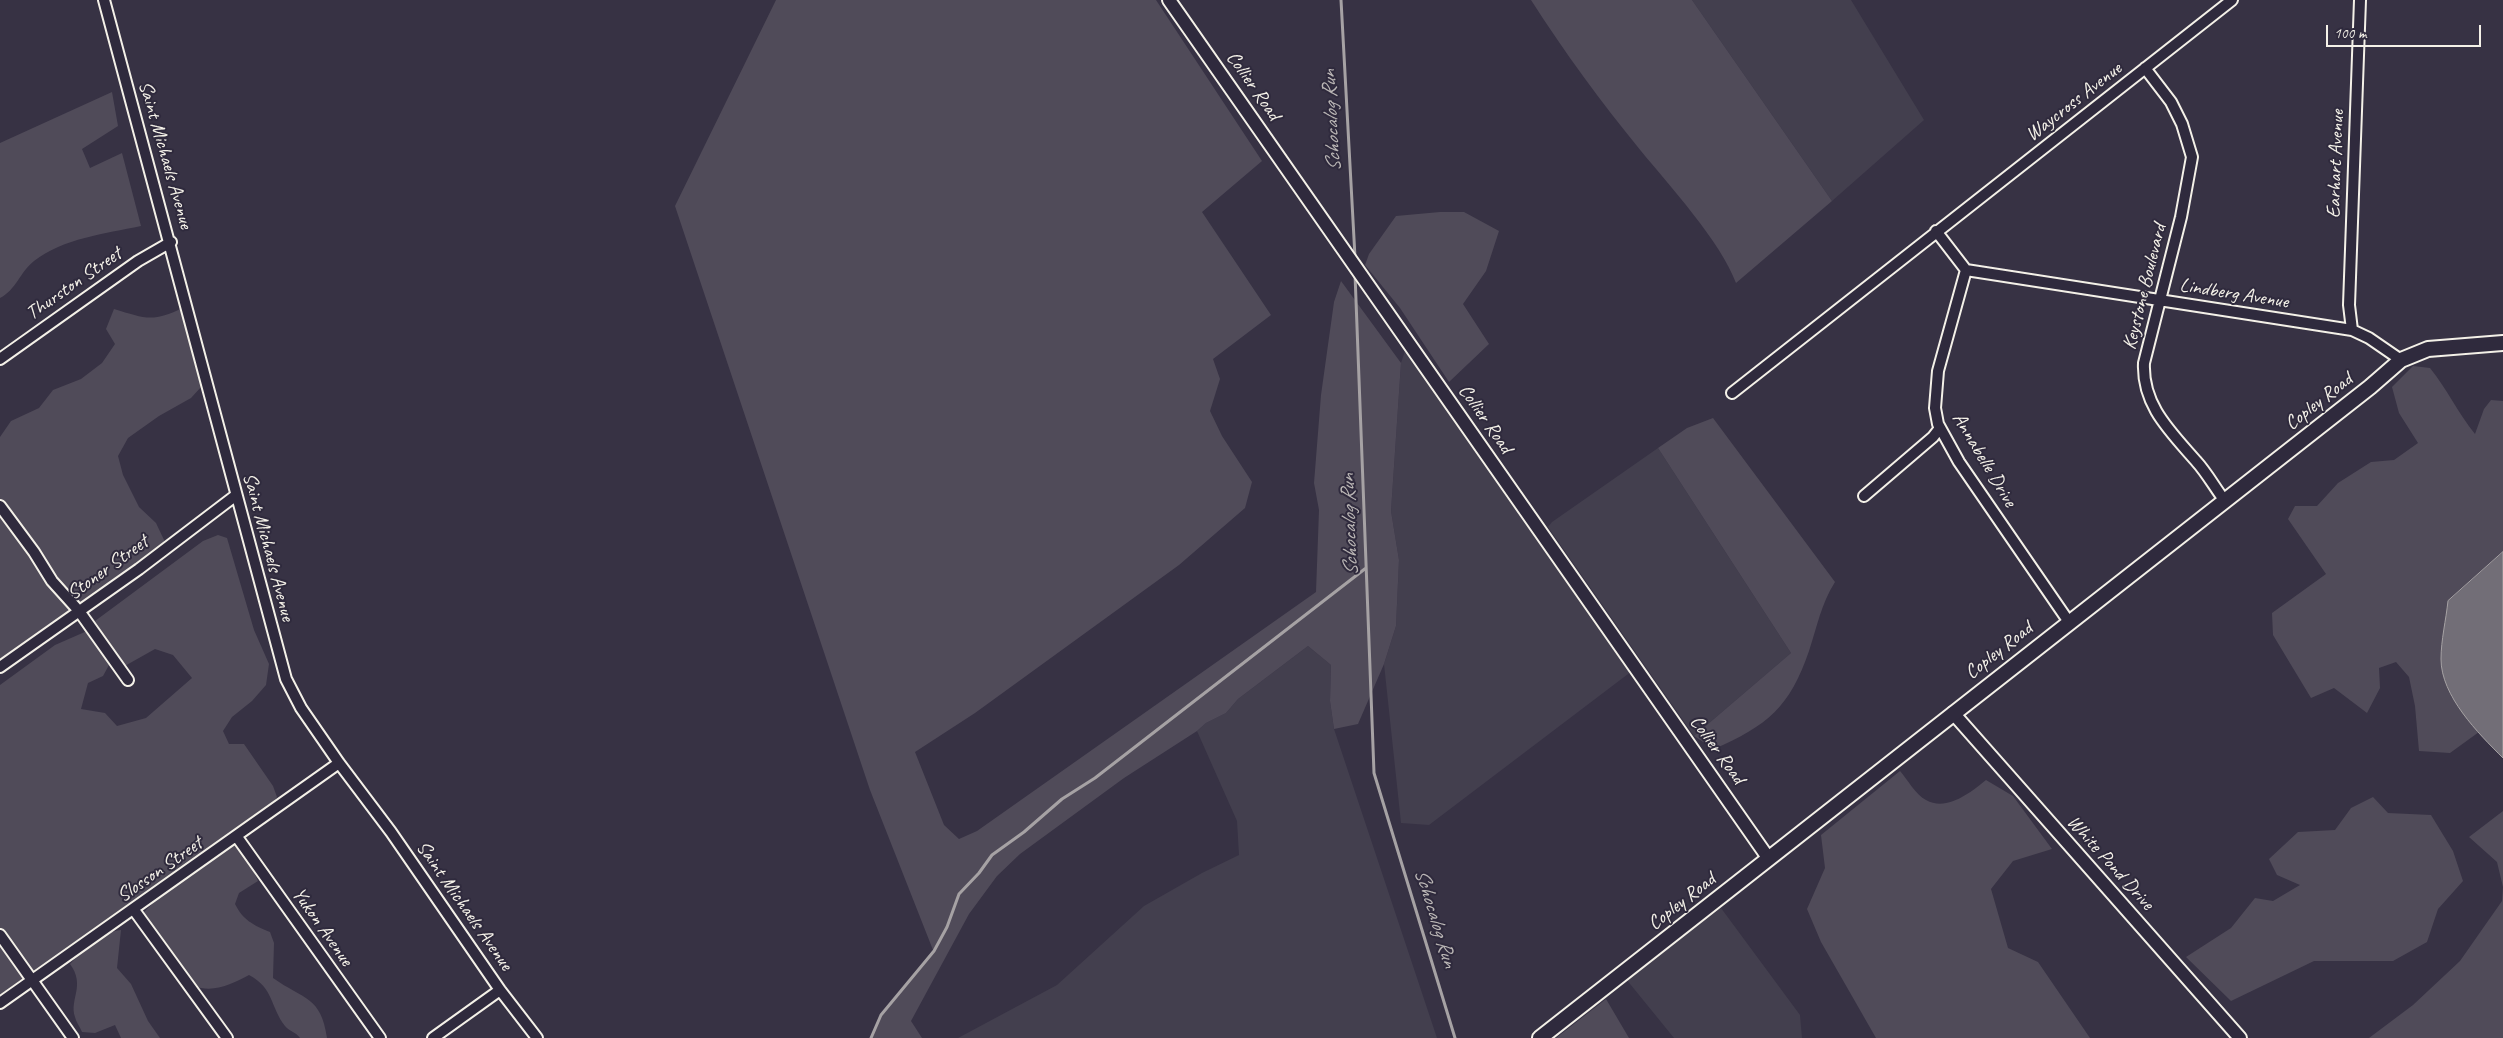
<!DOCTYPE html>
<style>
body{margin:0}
#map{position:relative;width:2503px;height:1038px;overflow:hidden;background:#373244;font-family:Caveat,sans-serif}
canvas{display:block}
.scale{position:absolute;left:2326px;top:25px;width:155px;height:22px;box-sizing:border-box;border:2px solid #f4f1e8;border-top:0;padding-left:6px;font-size:15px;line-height:18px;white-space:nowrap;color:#f4f1e8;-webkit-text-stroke:4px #2f2a3d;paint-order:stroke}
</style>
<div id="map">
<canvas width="2503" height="1038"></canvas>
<div class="scale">100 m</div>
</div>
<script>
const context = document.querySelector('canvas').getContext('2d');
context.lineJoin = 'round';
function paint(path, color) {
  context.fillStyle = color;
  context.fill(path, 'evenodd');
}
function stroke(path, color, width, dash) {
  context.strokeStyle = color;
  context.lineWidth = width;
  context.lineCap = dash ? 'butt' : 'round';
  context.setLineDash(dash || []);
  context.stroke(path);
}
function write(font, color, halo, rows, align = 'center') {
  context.font = font + ' Caveat,sans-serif';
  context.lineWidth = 4;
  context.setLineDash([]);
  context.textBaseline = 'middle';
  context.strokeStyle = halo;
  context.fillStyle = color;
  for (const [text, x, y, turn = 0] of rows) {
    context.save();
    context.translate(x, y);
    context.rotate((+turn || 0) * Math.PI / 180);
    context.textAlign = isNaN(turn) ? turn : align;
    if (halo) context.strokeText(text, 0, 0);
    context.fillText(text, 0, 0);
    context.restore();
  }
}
const built = new Path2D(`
 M 1692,0 L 1851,0 L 1924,120 L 1832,201 Z
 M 1408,342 L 1636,668 L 1429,825 L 1401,823 L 1384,664 L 1396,626 L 1399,560 L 1391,511 L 1401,363 Z
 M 1658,448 L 1791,653 L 1694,736 L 1548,527 L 1552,522 Z
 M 1308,646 L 1331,665 L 1330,701 L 1334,729 L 1437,1038 L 958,1038 L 1057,985 L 1144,906 L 1202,873 L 1239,855 L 1237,821 L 1197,731 L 1206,723 L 1226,713 L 1238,699 Z
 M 1721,908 L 1800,1015 L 1802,1038 L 1674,1038 L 1626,979 Z`);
const green = new Path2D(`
 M 776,0 L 1156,0 L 1262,161 L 1202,212 L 1271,315 L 1213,359 L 1220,379 L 1210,411 L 1222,436 L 1252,482 L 1245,508 L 1179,565 L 975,713 L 915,752 L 944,825 L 959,839 L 977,831 L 1316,592 L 1319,510 L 1314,483 L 1321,395 L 1334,302 L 1341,281 L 1401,363 L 1391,511 L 1399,560 L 1396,626 L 1384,664 L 1358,724 L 1334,729 L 1330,701 L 1331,665 L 1308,646 L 1238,699 L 1226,713 L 1206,723 L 1197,731 L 1124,778 L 1020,854 L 997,876 L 969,914 L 911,1021 L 922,1038 L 871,1038 L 881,1015 L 933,950 L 870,790 L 675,206 Z
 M 1531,0 L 1692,0 L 1832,201 L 1736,283 C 1721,242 1669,185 1641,151 C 1601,102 1565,53 1531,0 Z
 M 112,92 L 118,126 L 82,149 L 90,168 L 122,153 L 141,226 C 104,234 64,238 34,261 C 20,272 16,290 0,298 L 0,143 Z
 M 1440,212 L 1464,212 L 1499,231 L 1486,271 L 1463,304 L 1489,344 L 1449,382 L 1400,308 L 1365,265 L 1369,254 L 1396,216 Z
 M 182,308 L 202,386 L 191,398 L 159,416 L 128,438 L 118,456 L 123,475 L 139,507 L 156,523 L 165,542 L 102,591 L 0,662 L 0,437 L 11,421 L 39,408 L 53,390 L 81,379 L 102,363 L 115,344 L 106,329 L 114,309 C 144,318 153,323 182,308 Z
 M 2413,366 L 2430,368 C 2447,389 2458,413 2475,434 L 2484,409 L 2491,400 L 2503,401 L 2503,552 L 2448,601 L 2451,696 L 2479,732 L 2450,753 L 2419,751 L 2415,706 L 2409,677 L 2396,662 L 2379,668 L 2380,688 L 2367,713 L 2334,688 L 2311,698 L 2273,635 L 2272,613 L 2326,574 L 2288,519 L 2295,506 L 2317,506 L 2338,483 L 2371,462 L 2394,460 L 2418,443 L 2399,413 L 2392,387 Z
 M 1713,418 L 1835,582 C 1821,604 1817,627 1809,651 C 1790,707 1767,726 1714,749 L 1694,736 L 1791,653 L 1658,448 L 1687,428 Z
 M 218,535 L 227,538 L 254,630 L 269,664 L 266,685 L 252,701 L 232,717 L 223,731 L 229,744 L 244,744 L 273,786 L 277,797 L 269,808 L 0,997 L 0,685 L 55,645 L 87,631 L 109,665 L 103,676 L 88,683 L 81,709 L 105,713 L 117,726 L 146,718 L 192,678 L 173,655 L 155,649 L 123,667 L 95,621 L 203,541 Z
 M 1900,771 C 1907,779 1916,795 1926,800 C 1947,812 1971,792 1986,780 L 2013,796 L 2052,849 L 2013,861 L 1991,889 L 2008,948 L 2038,962 L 2090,1038 L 1876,1038 L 1821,942 L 1807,909 L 1825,868 L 1821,835 Z
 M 2373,797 L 2388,813 L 2431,815 L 2453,851 L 2463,881 L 2438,909 L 2427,942 L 2393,961 L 2314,961 L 2231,1001 L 2186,957 L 2231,928 L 2255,898 L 2273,901 L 2300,885 L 2277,875 L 2269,859 L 2298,832 L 2335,830 L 2351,808 Z
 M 2503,811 L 2503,1038 L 2369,1038 L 2413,1005 L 2460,961 L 2502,901 L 2503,887 L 2497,862 L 2469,837 Z
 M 231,845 L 235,846 L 250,864 L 258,881 L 239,893 L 235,904 C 243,920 253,925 270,932 L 274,943 L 273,978 C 304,1000 321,996 327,1038 L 300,1038 C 296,1032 289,1031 285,1026 C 270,1007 274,988 249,975 C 230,985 214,993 193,986 L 147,919 L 144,912 L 158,898 Z
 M 121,930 L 117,968 L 131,984 L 148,1021 L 160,1038 L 121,1038 L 115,1025 L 95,1033 L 82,1032 C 80,1027 76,1022 75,1017 C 69,999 86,986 70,964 C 84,950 101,932 121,930 Z
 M 1606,999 L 1629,1038 L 1556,1038 Z`);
const water = new Path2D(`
 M 2503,552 L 2503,758 C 2478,733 2441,696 2441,659 C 2441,640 2446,620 2448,601 Z`);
const stream = new Path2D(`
 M 1341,0 L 1355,257
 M 1355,274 L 1374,773 L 1455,1038
 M 871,1038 L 881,1015 L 934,951 L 947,927 L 959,894 L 979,873 L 992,855 L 1024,832 L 1062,799 L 1095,778 L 1366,568`);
const minor = new Path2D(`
 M 104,0 L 286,679 L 301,708 L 339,763 L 391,832 L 500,990 L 537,1038
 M 2145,68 L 2171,102 L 2182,124 L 2192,157 L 2181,217 L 2144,363 C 2142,405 2170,431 2196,461 C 2207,473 2215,488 2225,501
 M 1936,231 L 1966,270
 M 1966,270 L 2352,330 L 2369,338 L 2401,360
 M 1966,270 L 1938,371 L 1935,408 L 1938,424 L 1959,462 L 2069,622
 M 2352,330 L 2349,305 L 2360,0
 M 0,359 L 138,261 L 171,242
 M 1732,393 L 2232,0
 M 1864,496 L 1933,437 L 1940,428
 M 0,506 L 34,552 L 52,581 L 79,611 L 128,680
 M 0,667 L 139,569 L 235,496
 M 237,837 L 380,1038
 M 134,910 L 227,1038
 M 0,935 L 73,1038
 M 0,1003 L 339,763
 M 433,1038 L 500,990`);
const tertiary = new Path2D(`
 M 1169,0 L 1769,859
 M 1953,713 L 2240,1038`);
const secondary = new Path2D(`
 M 1540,1038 L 2370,387 L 2401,360 L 2428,349 L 2503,343`);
const streetNames = [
 ["Collier Road",1253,86,55],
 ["Waycross Avenue",2074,102,-38],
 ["Saint Michaels Avenue",165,155,74],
 ["Earhart Avenue",2336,164,-88],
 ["Thurston Street",74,284,-35],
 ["Keystone Boulevard",2145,287,-76],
 ["Lindberg Avenue",2234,294,9],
 ["Copley Road",2319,402,-38],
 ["Collier Road",1485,419,55],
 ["Annabelle Drive",1984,460,59],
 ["Saint Michaels Avenue",268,547,75],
 ["Stoner Street",108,568,-36],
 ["Copley Road",1999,651,-38],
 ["Collier Road",1717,750,54],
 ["White Pond Drive",2110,863,48],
 ["Slosson Street",160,870,-35],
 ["Copley Road",1682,902,-38],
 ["Saint Michaels Avenue",464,906,55],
 ["Yukon Avenue",322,927,55]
];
const waterNames = [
 ["Schocalog Run",1332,121,-93],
 ["Schocalog Run",1350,525,-92],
 ["Schocalog Run",1435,918,73]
];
paint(built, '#433f4e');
paint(green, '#504b59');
paint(water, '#726e77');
stroke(water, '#a6a2a4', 1);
stroke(stream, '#a6a2a4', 3);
stroke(minor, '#f4f1e8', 14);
stroke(tertiary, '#f4f1e8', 16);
stroke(secondary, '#f4f1e8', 18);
stroke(minor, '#2f2a3d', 10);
stroke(tertiary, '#2f2a3d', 12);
stroke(secondary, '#2f2a3d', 14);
write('20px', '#f4f1e8', '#2f2a3d', streetNames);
write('italic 21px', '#bab6b5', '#2f2a3d', waterNames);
</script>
